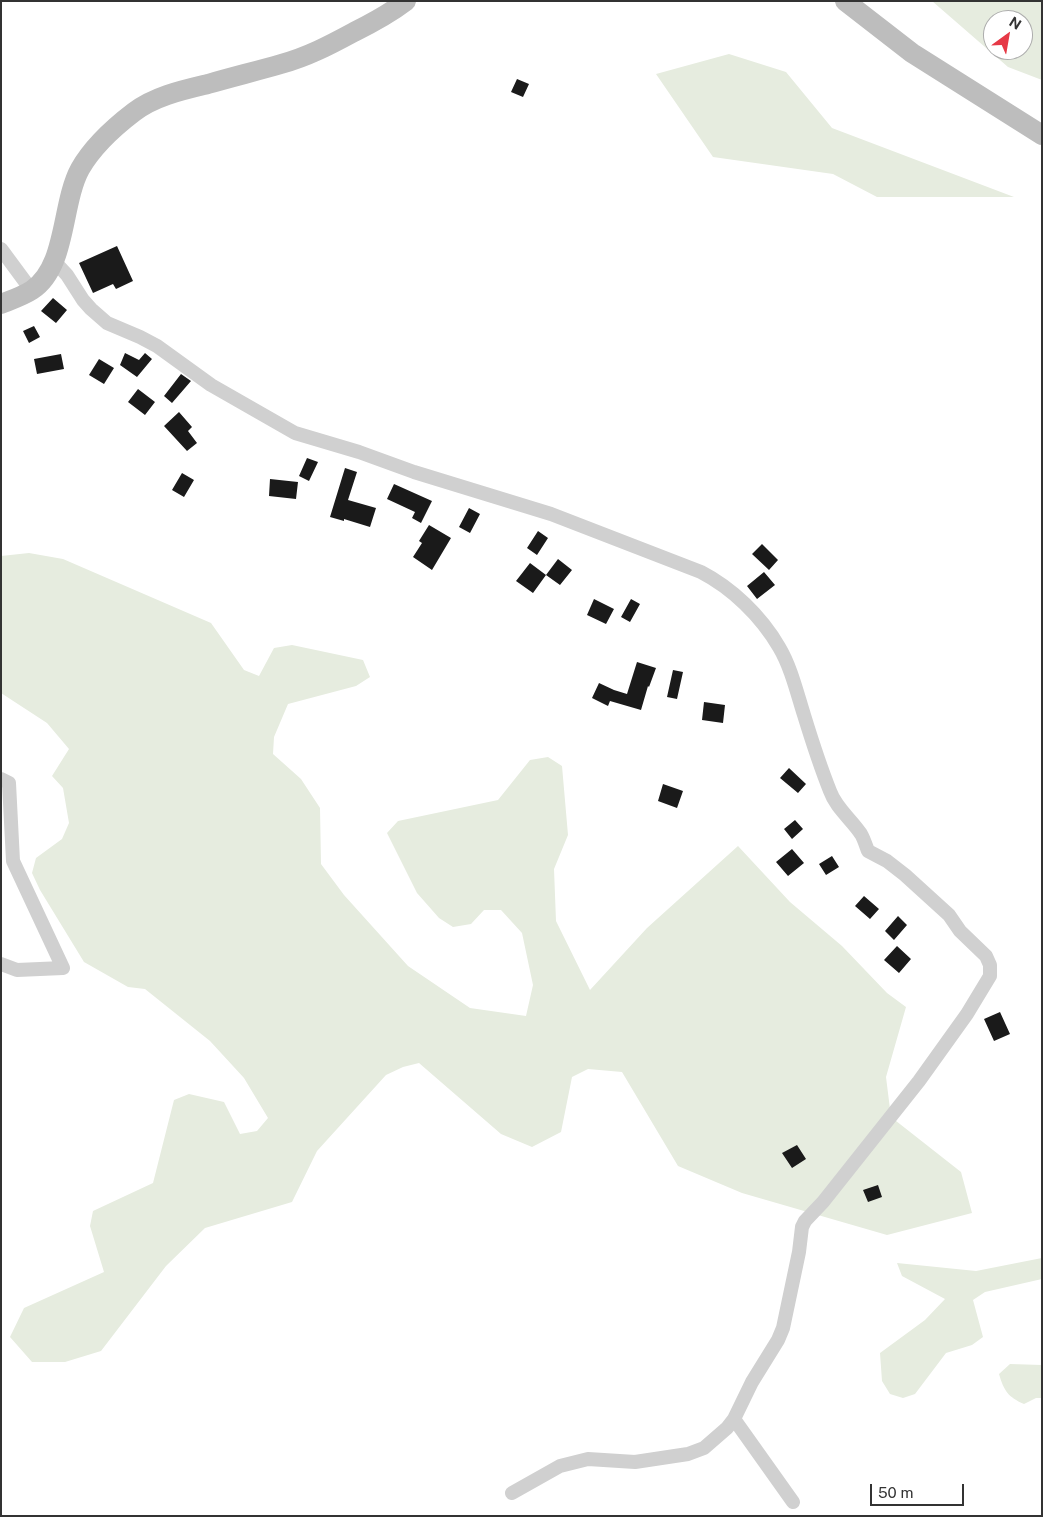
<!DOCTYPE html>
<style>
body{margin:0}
#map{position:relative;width:1043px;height:1517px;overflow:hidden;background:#fff;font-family:"Public Sans",sans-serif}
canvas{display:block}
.frame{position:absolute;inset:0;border:2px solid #333;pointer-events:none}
.north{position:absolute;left:983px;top:10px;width:50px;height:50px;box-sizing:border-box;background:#fff;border:1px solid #adadad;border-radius:50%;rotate:32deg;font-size:14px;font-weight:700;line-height:20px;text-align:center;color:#333}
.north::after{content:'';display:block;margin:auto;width:18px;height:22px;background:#e63946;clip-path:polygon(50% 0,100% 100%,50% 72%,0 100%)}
.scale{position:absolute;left:870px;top:1484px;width:94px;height:22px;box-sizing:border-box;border:2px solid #333;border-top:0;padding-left:6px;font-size:15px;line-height:18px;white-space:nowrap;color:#333;-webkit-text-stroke:4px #fff;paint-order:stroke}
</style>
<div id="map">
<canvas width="1043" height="1517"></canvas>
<div class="frame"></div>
<div class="north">N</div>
<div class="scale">50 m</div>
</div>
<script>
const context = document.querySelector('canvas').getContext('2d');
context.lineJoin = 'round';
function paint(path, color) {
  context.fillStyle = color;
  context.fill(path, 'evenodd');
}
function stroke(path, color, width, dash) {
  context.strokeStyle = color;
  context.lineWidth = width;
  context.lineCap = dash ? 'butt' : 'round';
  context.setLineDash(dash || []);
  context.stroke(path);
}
const green = new Path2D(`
 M 932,1 L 1042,1 L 1042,80 L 1008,67 ZM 993,20 L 1023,20 L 1023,50 L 993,50 Z
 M 729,54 L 786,72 L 832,128 L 1014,197 L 877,197 L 833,174 L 713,157 L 656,74 Z
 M 29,553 L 63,559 L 211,623 L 244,670 L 259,676 L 274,648 L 292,645 L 363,660 L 370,677 L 356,686 L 288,704 L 274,737 L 273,754 L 301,779 L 320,808 L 321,864 L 344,895 L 408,966 L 470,1008 L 526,1016 L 533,985 L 522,933 L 501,910 L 484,910 L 471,924 L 453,927 L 439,918 L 417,893 L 387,833 L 398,821 L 498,800 L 530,760 L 548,757 L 562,766 L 568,835 L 554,869 L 556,921 L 590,990 L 647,928 L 738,846 L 790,902 L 842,946 L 887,993 L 906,1007 L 886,1077 L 891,1117 L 961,1172 L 972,1213 L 887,1235 L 742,1193 L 678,1166 L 622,1072 L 588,1069 L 572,1077 L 561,1132 L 532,1147 L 501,1134 L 419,1063 L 403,1067 L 386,1075 L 317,1151 L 292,1202 L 205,1228 L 166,1266 L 101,1351 L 65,1362 L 32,1362 L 10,1337 L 24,1308 L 104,1272 L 90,1226 L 93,1211 L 153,1183 L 174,1100 L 189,1094 L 224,1102 L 240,1134 L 257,1131 L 268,1118 L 244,1078 L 210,1041 L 145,989 L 128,987 L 84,962 L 40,890 L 32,873 L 36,858 L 62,839 L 69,823 L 63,788 L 52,776 L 69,749 L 47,723 L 1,693 L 1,556 Z
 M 1042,1258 L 1042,1279 L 985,1292 L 973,1300 L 983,1337 L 972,1345 L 946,1353 L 915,1394 L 903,1398 L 890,1394 L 882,1381 L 880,1353 L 925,1320 L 945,1299 L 902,1276 L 897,1263 L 976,1271 Z
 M 1010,1364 L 1042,1365 L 1042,1398 L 1036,1398 L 1024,1404 C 1008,1397 1004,1391 999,1374 Z`);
const building = new Path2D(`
 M 517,79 L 529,84 L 523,97 L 511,92 Z
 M 117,246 L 133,281 L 116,289 L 113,284 L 93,293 L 79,263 Z
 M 53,298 L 67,310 L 56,323 L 41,311 Z
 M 34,326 L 40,337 L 29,343 L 23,331 Z
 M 125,353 L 139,360 L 145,353 L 152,359 L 137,377 L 120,365 Z
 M 61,354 L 64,369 L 37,374 L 34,359 Z
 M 99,359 L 114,368 L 104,384 L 89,375 Z
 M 181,374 L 191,381 L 172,403 L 164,396 Z
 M 138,389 L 155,402 L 145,415 L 128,402 Z
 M 179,412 L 192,427 L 188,431 L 197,443 L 187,451 L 164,426 Z
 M 307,458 L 318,462 L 309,481 L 299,476 Z
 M 345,468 L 357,472 L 348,500 L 376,508 L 370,527 L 344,519 L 344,521 L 330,517 Z
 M 182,473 L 194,480 L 184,497 L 172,490 Z
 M 270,479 L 298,482 L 296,499 L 269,496 Z
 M 394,484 L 432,501 L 421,523 L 412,518 L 415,512 L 387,499 Z
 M 469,508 L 480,514 L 470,533 L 459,527 Z
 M 429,525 L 451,538 L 432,570 L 413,557 L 422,543 L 419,541 Z
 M 538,531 L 548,538 L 537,555 L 527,548 Z
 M 762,544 L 778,560 L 769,570 L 752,554 Z
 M 558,559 L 572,570 L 560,585 L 546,575 Z
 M 530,563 L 546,575 L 533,593 L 516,581 Z
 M 764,572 L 775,585 L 757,599 L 747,586 Z
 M 594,599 L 614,609 L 606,624 L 587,615 Z
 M 631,599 L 640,604 L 630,622 L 621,617 Z
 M 637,662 L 656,668 L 649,687 L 648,686 L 641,710 L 610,701 L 608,706 L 592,698 L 599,683 L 614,690 L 627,694 Z
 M 673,670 L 683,672 L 677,699 L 667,697 Z
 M 704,702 L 725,705 L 723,723 L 702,720 Z
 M 789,768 L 806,784 L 798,793 L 780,778 Z
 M 663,784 L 683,791 L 677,808 L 658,801 Z
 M 795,820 L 803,829 L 792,839 L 784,829 Z
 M 792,849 L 804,863 L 788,876 L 776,862 Z
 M 832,856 L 839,867 L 826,875 L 819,864 Z
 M 864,896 L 879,909 L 870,919 L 855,906 Z
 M 898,916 L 907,925 L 894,940 L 885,931 Z
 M 897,946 L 911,959 L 899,973 L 884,960 Z
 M 1000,1012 L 1010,1034 L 994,1041 L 984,1019 Z
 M 797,1145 L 806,1159 L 792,1168 L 782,1153 Z
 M 878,1185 L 882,1197 L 868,1202 L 863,1190 Z`);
const street = new Path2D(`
 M 1,249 L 32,291
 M 54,261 L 67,275 L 83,300 L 91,309 L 107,323 L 140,337 L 157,346 L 211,385 L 295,433 L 359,452 L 414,472 L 551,514 L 701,572 C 732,588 761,616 779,647 C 791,667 797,693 804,715 C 812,741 820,766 830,791 C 836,808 851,819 861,834 C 864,839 866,846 868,851 L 887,861 L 905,875 L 949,915 L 960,931 L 986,956 L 990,965 L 990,976 L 967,1014 L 919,1081 L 823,1202 L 805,1221 L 802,1227 L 799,1252 L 783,1328 L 778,1340 L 752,1382 L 734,1419 L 727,1428 L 704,1448 L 688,1454 L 635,1462 L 588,1459 L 560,1466 L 512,1493
 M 1,779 L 9,783 L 13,861 L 63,968 L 17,970 L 1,964
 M 734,1419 L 793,1502`);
const secondary = new Path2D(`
 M 845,1 L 912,53 L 1042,135
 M 1,304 C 11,300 23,296 32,290 C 67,267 61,204 80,169 C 93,146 113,128 134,112 C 155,96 183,90 208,84 C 232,77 257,71 281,64 C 307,57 330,45 354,32 C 372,23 389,14 406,1`);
paint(green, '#e6ecdf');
paint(building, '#1a1a1a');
stroke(street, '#d0d0d0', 14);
stroke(secondary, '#bdbdbd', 20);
</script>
